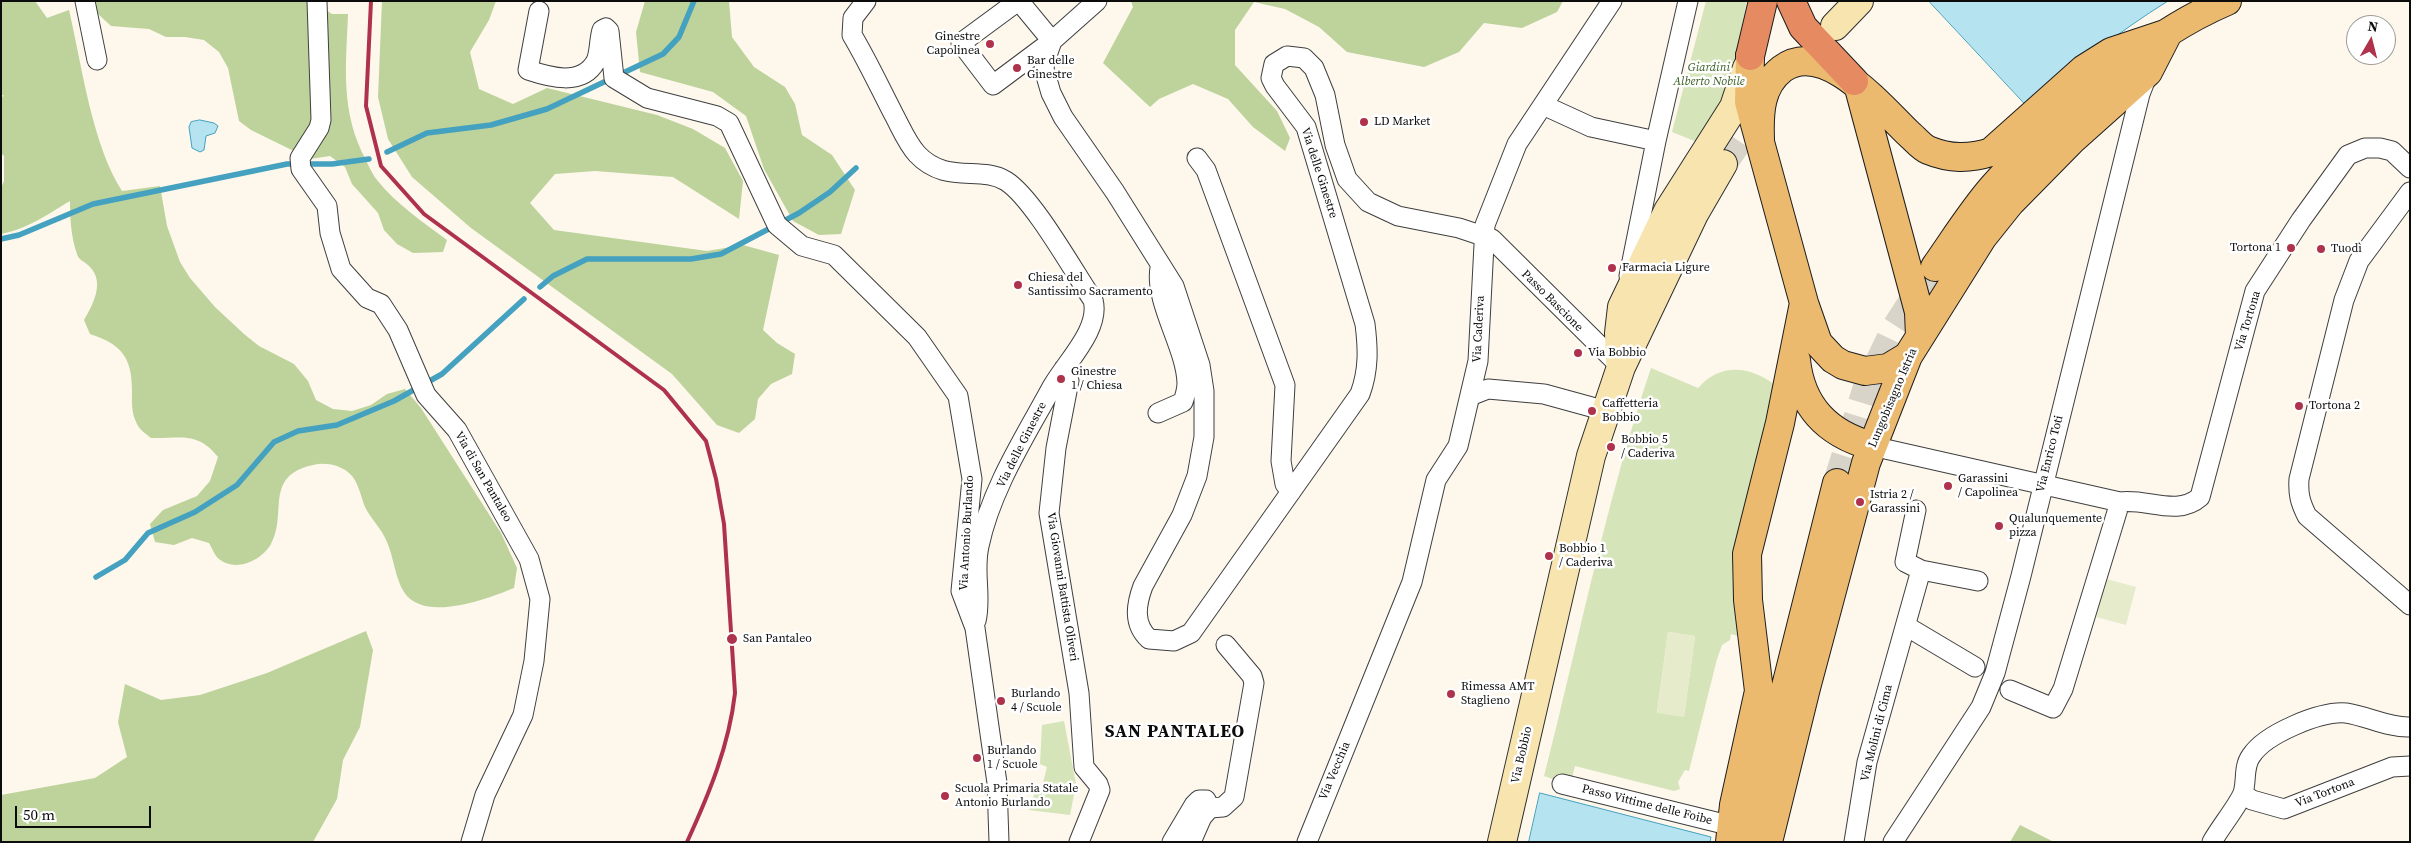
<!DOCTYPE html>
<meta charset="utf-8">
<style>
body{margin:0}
#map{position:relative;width:2411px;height:843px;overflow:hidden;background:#fdf7ec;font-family:"Source Serif 4",serif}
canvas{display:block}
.frame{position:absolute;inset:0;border:2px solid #0c0c0c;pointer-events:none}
.north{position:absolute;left:2346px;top:15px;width:50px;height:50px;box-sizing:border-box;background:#fff;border:1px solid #9e9e9e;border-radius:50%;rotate:8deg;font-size:14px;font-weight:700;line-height:20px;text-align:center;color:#0c0c0c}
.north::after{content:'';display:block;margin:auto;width:18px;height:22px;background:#ae324b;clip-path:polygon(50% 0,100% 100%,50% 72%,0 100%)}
.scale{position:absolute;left:15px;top:806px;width:136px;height:22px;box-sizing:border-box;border:2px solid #0c0c0c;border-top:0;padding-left:6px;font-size:15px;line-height:18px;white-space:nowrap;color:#0c0c0c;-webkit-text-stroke:4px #fff;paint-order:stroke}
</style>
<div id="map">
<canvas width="2411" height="843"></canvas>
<div class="frame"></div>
<div class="north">N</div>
<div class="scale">50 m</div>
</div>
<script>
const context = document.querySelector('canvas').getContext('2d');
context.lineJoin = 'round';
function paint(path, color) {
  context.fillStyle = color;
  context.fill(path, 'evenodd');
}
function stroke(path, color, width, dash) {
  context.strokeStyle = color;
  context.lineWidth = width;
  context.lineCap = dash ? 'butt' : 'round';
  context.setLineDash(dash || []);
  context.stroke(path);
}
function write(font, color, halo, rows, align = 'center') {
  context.font = font + ' "Source Serif 4",serif';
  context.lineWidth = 5;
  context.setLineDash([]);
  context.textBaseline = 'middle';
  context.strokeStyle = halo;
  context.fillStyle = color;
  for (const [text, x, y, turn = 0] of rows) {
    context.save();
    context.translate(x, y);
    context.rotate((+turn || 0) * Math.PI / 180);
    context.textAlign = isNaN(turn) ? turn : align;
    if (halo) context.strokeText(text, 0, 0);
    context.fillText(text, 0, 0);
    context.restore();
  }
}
const green = new Path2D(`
 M 1706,1 L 1747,1 L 1731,78 L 1722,108 L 1702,144 L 1672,132 Z
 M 1651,368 L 1698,388 C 1722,360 1755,367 1780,389 L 1748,639 L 1731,634 L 1730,640 L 1722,645 L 1717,659 L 1689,771 L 1685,770 L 1678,782 L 1680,789 L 1674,791 L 1575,766 L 1570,785 L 1544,776 C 1579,640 1606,501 1651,368 ZM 1668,632 L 1695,636 L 1684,716 L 1657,712 Z
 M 1064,721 L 1076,784 L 1070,815 L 1029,810 L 1037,786 L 1042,787 L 1047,767 L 1040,764 L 1042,725 Z`);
const forest = new Path2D(`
 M 1,1 L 35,1 L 47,18 L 69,10 C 82,66 92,144 122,191 L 160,186 L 167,226 L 180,262 L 190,278 L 215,307 L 244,334 L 259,346 L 294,364 L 308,381 L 316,400 L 333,409 L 352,411 L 371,405 L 387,394 L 405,389 L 421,408 L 501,533 L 517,568 L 514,588 C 487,599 424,623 404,592 C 395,578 394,558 387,542 C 382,529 371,519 365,507 C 361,497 358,480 349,473 C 340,465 325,462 313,465 C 263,476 288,513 271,544 C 262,560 236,573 219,559 C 215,556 212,548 209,543 L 192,538 L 174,545 L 155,542 L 150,524 L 163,510 L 197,496 L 210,481 L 218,457 C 197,431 181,439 151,438 C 146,434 139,429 137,424 C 131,413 132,402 132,390 C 132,357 121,344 90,334 L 84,320 C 93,305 105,282 90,267 C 86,262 78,260 77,254 C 71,237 70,218 70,201 C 46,215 30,228 1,234 L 1,188 L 4,181 L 4,156 L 1,153 L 1,97 L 4,96 L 1,94 Z
 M 96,1 L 313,1 L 332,14 L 348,14 C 346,66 340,112 366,160 C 369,167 373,175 377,180 C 396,204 423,222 447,240 L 443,252 L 413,253 L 397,244 L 384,230 L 378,213 L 352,184 L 345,167 L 330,156 L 310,159 L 251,130 L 239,121 L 228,68 L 219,52 L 204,40 L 185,37 L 166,37 L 149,29 L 111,26 L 97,13 Z
 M 382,1 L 496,1 L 489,20 L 470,52 L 479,89 L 513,104 L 547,88 L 657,115 L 693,129 L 725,148 L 743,181 L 739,219 L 673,177 L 595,171 L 555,174 L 530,203 L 554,230 L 707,251 L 743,245 L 779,255 L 763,330 L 777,343 L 795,354 L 792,374 L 771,384 L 758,399 L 755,419 L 739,433 L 717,425 L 672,374 L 471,228 L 412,177 L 388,139 L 378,97 Z
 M 645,1 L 729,1 L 732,37 L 754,67 L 785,87 L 795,104 L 802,135 L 832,155 L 855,190 L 841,234 L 819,235 L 793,221 L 764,169 L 746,116 L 713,92 L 640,72 L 636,32 Z
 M 1131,1 L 1563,1 L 1557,12 L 1522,28 L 1484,23 L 1459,52 L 1424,67 L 1347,52 L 1319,27 L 1285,9 L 1254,2 L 1235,30 L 1235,65 L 1277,111 L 1290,138 L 1285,151 L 1253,127 L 1228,99 L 1193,84 L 1159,99 L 1150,107 L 1103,63 L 1133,7 Z
 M 366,631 L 373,650 L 360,727 L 343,760 L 337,799 L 313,842 L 1,842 L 1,795 L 95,778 L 127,757 L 118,722 L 125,684 L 161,700 L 200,695 L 267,673 Z
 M 2020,825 L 2054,842 L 2010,842 Z`);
const pitch = new Path2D(`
 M 2106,579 L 2136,587 L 2126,625 L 2096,617 Z
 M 1668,632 L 1695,636 L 1684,717 L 1657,713 Z`);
const water = new Path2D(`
 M 1929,1 L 2168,1 C 2118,32 2073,68 2028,107 Z
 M 200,120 L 214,123 L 218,126 L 215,133 L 206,136 L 204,150 L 200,152 L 192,148 L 189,127 L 191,122 Z
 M 1540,793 L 1711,837 L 1710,842 L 1529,842 Z`);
const stream = new Path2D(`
 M 387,152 L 427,133 L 491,125 L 547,109 L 663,54 L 679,37 L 694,1
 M 1,239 L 19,235 L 93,204 L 287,164 L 332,164 L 369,159
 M 540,287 L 553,276 L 587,259 L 691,259 L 721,254 L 799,213 L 830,192 L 856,168
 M 96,577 L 125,560 L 148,533 L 195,512 L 237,485 L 274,442 L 298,431 L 337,425 L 394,401 L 442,374 L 524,299`);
const secondaryTunnel = new Path2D(`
 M 1723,164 L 1765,102`);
const primaryTunnel = new Path2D(`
 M 1837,483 L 1867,387 L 1896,327 L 1935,267`);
const street = new Path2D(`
 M 85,1 L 97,60
 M 317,1 L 321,120 L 319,128 L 300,158 L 301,169 L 327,206 L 330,233 L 341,269 L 367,298 L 381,304 L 398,330 L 426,395 L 457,430 L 529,559 L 540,599 L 534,661 L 523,715 L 485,795 L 471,842
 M 866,1 L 853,18 L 852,35 C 867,60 880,88 894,115 C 901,128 907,143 917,154 C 946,185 980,165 1006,181 C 1033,198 1074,272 1093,300 C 1101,329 1066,362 1052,387 C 1025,437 991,489 979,546 C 973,572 982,597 976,621
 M 1018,1 L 961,43 L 993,85 L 1052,41 L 1097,1
 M 1019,1 L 1052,41
 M 539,11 L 528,70 C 549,77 582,87 596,61 C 600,52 599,39 602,30 L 606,28 L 609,31 L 614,78 L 647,98 L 717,116 L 729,123 L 777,225 L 802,246 L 834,255 L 917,337 L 958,396 L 972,479 L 961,591 L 975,628 L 997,783 L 999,842
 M 1052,41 L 1045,61 L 1044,69 L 1051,93 L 1063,117 L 1115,192 L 1174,286 L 1200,365 L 1204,391 L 1204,437 L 1197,476 L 1182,515 L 1143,586 C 1136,605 1133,624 1149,639 L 1174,641 L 1191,633 L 1360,394 C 1369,370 1368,348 1365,324 L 1306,127 L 1275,86 L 1271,78 L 1274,64 L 1287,56 L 1304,58 L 1314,68 L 1325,95 L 1335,145 L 1347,179 L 1368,202 L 1398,216 L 1459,228 L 1492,239 L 1621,367
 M 1543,105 L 1591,127 L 1656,141
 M 1197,158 L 1206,170 L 1285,385 L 1281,461 L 1285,484 L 1291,492
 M 2410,192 L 2359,261 L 2344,300 L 2299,479 C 2298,494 2300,502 2307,516 L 2410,605
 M 1629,276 L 1656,141 L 1688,1
 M 1064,369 L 1069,381 L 1056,448 L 1049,513 L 1079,693 L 1084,767 L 1098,784 L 1100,790 L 1079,842
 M 1470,396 L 1488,389 L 1544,394 L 1606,411
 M 1158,413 L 1183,402 C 1185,396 1187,389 1187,383 C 1186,347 1154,302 1160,268
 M 1872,446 L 2120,502 C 2147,498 2177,517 2200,497 L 2255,291 L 2301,220 L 2348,155 L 2365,148 L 2380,148 L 2392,151 L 2410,168
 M 1921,570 L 1978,581
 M 1906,626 L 1975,667
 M 2010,690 L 2053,708 L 2063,689 L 2120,502
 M 1562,784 L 1732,826
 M 2243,794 L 2252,800 L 2284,809 L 2392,767 L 2410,766
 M 1210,808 L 1223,807 L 1234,797 L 1254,683 L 1252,676 L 1226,645
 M 1172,842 L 1194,805 L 1199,800 L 1206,800 L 1210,808 L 1202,817 L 1191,842
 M 1307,842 L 1412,582 L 1436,480 L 1458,446 L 1478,361 L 1485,225 L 1517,144 L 1612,1
 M 1854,842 L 1867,762 L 1921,570 L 1905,562 L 1916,510
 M 1893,842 L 1981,707 L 1995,673 L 2021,576 L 2140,94 L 2147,76
 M 2212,842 C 2219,829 2239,804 2243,793 C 2247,781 2243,767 2251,756 C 2265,734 2320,711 2346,713 C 2367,716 2389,728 2410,727`);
const secondary = new Path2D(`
 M 1835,26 L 1859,1
 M 1620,361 L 1619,333 L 1622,307 L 1668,211 L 1734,107 L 1747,68
 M 1502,842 L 1591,456 L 1621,367 L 1694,214 L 1723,164`);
const primary = new Path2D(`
 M 1750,56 L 1749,102 L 1804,303 L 1818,343 L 1833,359 L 1843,365 L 1865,371 L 1888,368 L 1908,356
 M 1859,88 L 1919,312 L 1920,337
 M 1760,139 C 1759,113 1760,86 1782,69 C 1824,38 1881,107 1908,133 C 1914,138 1921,147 1928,150 C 1950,159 1969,159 1991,152 L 2084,69 L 2111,52 L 2168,33
 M 1935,267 C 1954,240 1972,211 1993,187 C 2053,118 2142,37 2227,1
 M 1796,360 C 1801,407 1828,434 1872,446
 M 1730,842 L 1734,805 L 1759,691 L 1748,600 L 1747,554 L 1780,423 L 1804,303
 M 1747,842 L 1837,483
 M 1768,842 L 1806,688 L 1866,463 L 1908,356 L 1982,238 L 2010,203 L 2073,139 L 2148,72 L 2168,33`);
const highway = new Path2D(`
 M 1791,1 L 1803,27 L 1854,81
 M 1750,56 L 1763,1`);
const rail = new Path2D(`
 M 371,1 L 366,106 L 381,166 L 424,214 L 664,390 L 706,441 L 716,479 L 724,524 L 735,693 C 729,746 709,794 687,842`);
const markers = [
 [990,44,5,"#ae324b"],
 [1017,68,5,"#ae324b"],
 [1364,122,5,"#ae324b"],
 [2291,248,5,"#ae324b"],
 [2321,249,5,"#ae324b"],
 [1612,268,5,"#ae324b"],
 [1018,285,5,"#ae324b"],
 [1578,353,5,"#ae324b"],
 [1061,379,5,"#ae324b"],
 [2299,406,5,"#ae324b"],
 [1592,411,5,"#ae324b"],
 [1611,447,5,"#ae324b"],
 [1948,486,5,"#ae324b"],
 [1860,502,5,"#ae324b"],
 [1999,526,5,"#ae324b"],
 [1549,556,5,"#ae324b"],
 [732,639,6,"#ae324b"],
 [1451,694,5,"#ae324b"],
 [1001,701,5,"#ae324b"],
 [977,758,5,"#ae324b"],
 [945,796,5,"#ae324b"]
];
const poiNames = [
 ["Ginestre",980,37,"right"],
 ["Capolinea",980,51,"right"],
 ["Bar delle",1027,61],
 ["Ginestre",1027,75],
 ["LD Market",1374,122],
 ["Tortona 1",2281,248,"right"],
 ["Tuodì",2331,249],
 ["Farmacia Ligure",1622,268],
 ["Chiesa del",1028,278],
 ["Santissimo Sacramento",1028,292],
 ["Via Bobbio",1588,353],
 ["Ginestre",1071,372],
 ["1 / Chiesa",1071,386],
 ["Caffetteria",1602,404],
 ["Bobbio",1602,418],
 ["Tortona 2",2309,406],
 ["Bobbio 5",1621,440],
 ["/ Caderiva",1621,454],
 ["Garassini",1958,479],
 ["/ Capolinea",1958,493],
 ["Istria 2 /",1870,495],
 ["Garassini",1870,509],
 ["Qualunquemente",2009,519],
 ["pizza",2009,533],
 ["Bobbio 1",1559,549],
 ["/ Caderiva",1559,563],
 ["San Pantaleo",743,639],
 ["Rimessa AMT",1461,687],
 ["Staglieno",1461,701],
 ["Burlando",1011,694],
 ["4 / Scuole",1011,708],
 ["Burlando",987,751],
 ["1 / Scuole",987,765],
 ["Scuola Primaria Statale",955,789],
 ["Antonio Burlando",955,803]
];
const parkNames = [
 ["Giardini",1709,68],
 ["Alberto Nobile",1709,82]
];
const streetNames = [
 ["Via delle Ginestre",1319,173,72],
 ["Passo Bascione",1552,301,45],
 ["Via Tortona",2248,321,-73],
 ["Via Caderiva",1479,329,-87],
 ["Lungobisagno Istria",1893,398,-67],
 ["Via delle Ginestre",1022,445,-63],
 ["Via Enrico Toti",2050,454,-76],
 ["Via di San Pantaleo",483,477,60],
 ["Via Antonio Burlando",967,533,-87],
 ["Via Giovanni Battista Oliveri",1062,587,81],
 ["Via Molini di Cima",1877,733,-76],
 ["Via Bobbio",1522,755,-77],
 ["Via Vecchia",1335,771,-67],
 ["Via Tortona",2325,793,-21],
 ["Passo Vittime delle Foibe",1647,805,14]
];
const districtNames = [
 ["SAN PANTALEO",1175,732]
];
paint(green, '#d6e4ba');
paint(forest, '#bdd39b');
paint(pitch, '#e6eccb');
paint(water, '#b6e3f0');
stroke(water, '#44a1bf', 1);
stroke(stream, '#44a1bf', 5.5);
stroke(secondaryTunnel, '#d9d4ca', 28, [28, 14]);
stroke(primaryTunnel, '#d9d4ca', 28, [28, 14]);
stroke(street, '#3f3f3f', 21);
stroke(secondary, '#2e2e2e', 30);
stroke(primary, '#1d1d1d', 30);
stroke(highway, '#1d1d1d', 30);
stroke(street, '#fff', 19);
stroke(secondary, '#f7e4ae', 28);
stroke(primary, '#ebba6f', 28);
stroke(highway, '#e68a62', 28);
stroke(rail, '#ae324b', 4);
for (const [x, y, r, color] of markers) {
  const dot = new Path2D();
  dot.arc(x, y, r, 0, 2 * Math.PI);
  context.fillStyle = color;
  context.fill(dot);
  stroke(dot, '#fff', 2);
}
write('12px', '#0c0c0c', '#fff', poiNames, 'left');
write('italic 12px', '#385d23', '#fff', parkNames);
write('12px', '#0c0c0c', '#fff', streetNames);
context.letterSpacing = '1px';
write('bold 18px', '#0c0c0c', '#fff', districtNames);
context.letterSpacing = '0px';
</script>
